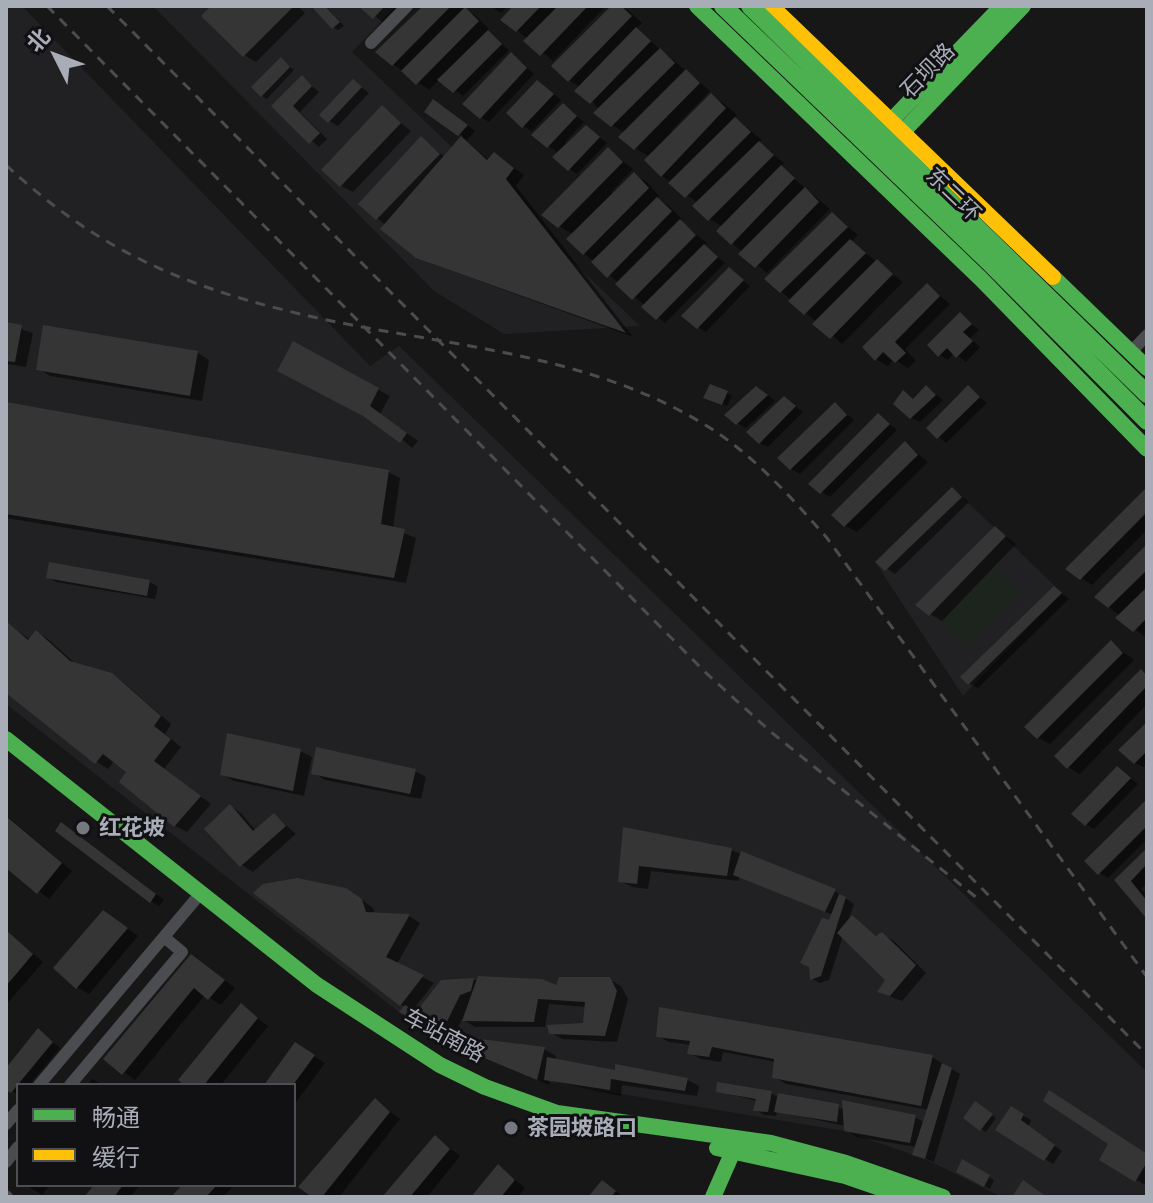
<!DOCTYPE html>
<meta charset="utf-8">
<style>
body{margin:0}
#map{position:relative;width:1153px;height:1203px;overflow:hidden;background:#171717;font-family:Mulish,"Noto Sans SC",sans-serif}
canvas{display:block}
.frame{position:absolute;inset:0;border:8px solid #a8adb8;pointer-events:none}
.legend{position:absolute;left:16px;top:1083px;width:280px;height:104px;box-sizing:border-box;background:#111113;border:2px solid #4d4f55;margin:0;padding:10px 14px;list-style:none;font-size:24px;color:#a8adb8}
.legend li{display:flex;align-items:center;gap:16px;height:40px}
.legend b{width:40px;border:2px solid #4d4f55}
.north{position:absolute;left:16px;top:16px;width:80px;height:80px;-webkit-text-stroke:6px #111113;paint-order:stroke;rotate:312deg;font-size:22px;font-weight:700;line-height:32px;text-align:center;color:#a8adb8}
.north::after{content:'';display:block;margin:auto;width:28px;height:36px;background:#a8adb8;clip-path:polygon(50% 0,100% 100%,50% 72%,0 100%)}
</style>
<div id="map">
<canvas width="1153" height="1203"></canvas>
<div class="frame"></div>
<ul class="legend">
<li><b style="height:10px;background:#4caf50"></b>畅通</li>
<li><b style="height:10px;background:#ffc107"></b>缓行</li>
</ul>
<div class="north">北</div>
</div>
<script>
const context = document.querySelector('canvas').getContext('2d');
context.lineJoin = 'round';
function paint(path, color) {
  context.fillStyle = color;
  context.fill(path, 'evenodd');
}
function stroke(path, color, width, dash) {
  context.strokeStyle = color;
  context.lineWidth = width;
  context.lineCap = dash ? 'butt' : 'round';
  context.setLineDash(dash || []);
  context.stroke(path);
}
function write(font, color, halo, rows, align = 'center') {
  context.font = font + ' Mulish,"Noto Sans SC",sans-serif';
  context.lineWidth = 6;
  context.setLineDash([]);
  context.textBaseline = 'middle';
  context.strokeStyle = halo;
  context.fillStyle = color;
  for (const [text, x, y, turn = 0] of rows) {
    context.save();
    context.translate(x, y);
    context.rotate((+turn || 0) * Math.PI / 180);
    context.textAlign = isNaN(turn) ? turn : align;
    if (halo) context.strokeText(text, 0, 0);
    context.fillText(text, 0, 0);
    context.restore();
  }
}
const built = new Path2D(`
 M 6,6 L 22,6 L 370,366 L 399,346 L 1147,1072 L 1147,1197 L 1002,1197 L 925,1159 L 844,1131 L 537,1080 L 440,1036 L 399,1012 L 6,704 Z
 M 153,6 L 396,6 L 352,52 L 640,326 L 504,334 L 434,291 Z
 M 952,487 L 1062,593 L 963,696 L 875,562 Z`);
const green = new Path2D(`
 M 993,567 L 1019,593 L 966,648 L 938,621 Z`);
const shadow = new Path2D(`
 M 213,6 L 298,6 L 305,13 L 256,62 L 244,55 Z
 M 314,6 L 326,6 L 344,26 L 338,30 L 333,27 Z
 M 361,6 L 402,6 L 385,24 Z
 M 426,6 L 467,6 L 465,9 L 476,16 L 489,29 L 486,32 L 509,50 L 463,96 L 440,79 L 429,90 L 393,64 Z
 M 491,6 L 508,6 L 501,13 Z
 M 516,6 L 606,6 L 553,61 L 517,30 Z
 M 614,6 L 628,10 L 642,23 L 636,29 L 710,91 L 671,131 L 674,133 L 711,96 L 723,103 L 737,115 L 734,118 L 762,140 L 758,143 L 784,163 L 780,167 L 830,209 L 767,273 L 732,243 L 723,227 L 710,219 L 698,203 L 662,176 L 650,157 L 635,148 L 625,133 L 612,125 L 580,87 L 569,80 Z
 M 511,55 L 534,74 L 489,122 L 481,117 Z
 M 282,60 L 294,70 L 267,99 L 262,96 Z
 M 302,78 L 319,92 L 300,112 L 327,139 L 319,147 L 274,106 Z
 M 353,81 L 369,93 L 338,126 L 329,121 Z
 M 546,88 L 561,100 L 532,131 L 523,126 Z
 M 442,106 L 475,131 L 466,141 L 489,160 L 495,154 L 524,175 L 516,186 L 633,337 L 430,263 L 377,218 L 422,139 L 445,157 L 463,137 Z
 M 563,106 L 584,122 L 565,142 L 567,145 L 586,127 L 607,143 L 577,174 L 569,169 L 559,153 L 548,146 Z
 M 382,108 L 411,131 L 353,192 L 341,186 Z
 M 608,150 L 633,169 L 611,192 L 614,194 L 634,175 L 646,181 L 659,196 L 656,199 L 669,206 L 682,219 L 680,222 L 707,243 L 703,246 L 725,263 L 665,323 L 584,253 L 574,235 L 559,226 Z
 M 832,214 L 858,235 L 851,242 L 903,282 L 842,344 L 782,292 Z
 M 729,269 L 750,286 L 706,332 L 698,327 Z
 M 927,285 L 950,304 L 905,349 L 916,361 L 908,368 L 894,359 L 888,366 L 877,360 L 864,347 Z
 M 960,315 L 979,330 L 970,338 L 980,347 L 966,362 L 954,353 L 948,360 L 940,355 Z
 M 6,324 L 33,333 L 26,367 L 6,364 Z
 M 294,344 L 390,396 L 380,414 L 418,441 L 412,448 Z
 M 198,353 L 209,360 L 202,401 L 50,376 L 39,369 Z
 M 926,387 L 943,400 L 920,422 L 911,418 L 904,393 L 915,400 Z
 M 968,388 L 987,403 L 946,443 L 929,428 Z
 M 727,393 L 732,396 L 727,406 L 711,400 Z
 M 765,393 L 775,401 L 746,428 L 737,423 Z
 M 784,398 L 803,412 L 768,447 L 760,443 Z
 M 6,404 L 388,472 L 400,478 L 393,529 L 416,538 L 406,583 L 6,518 Z
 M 835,405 L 854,420 L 800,474 L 791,469 L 780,458 Z
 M 878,415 L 897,430 L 830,497 L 810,484 Z
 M 906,444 L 928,462 L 857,532 L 846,526 L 834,514 Z
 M 953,489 L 969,502 L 895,574 L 878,562 Z
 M 1145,491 L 1147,530 L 1092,585 L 1068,569 Z
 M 995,528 L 1016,544 L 942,621 L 930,614 Z
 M 1147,547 L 1147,636 L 1146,638 L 1109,607 Z
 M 50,564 L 150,582 L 158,587 L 155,599 L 56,582 L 48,577 Z
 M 1054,588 L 1069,599 L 978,688 L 970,684 L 963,677 Z
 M 6,623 L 31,640 L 37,632 L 48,639 L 77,665 L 124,683 L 171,724 L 165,734 L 181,747 L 164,769 L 211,804 L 187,832 L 175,826 L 129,772 L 114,761 L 108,769 L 97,762 L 6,690 Z
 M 1111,643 L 1134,660 L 1050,744 L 1038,738 L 1027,727 Z
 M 1141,672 L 1147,675 L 1147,704 L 1080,774 L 1068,767 Z
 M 1147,725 L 1147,764 L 1143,767 L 1135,763 Z
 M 300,751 L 312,757 L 304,796 L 234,781 L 222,774 Z
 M 1118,769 L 1138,784 L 1094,829 L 1086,824 Z
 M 415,771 L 426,777 L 421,799 L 325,780 L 314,773 Z
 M 1147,802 L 1147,839 L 1108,878 L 1100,873 L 1087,861 Z
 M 230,806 L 241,813 L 256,831 L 274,815 L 296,834 L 253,872 L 242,865 Z
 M 6,815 L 72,871 L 49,899 L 6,865 Z
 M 70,829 L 164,900 L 159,906 L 151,901 Z
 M 625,829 L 731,850 L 835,891 L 854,904 L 847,924 L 853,918 L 878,937 L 882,934 L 894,941 L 926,973 L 902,1001 L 891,997 L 880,991 L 888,980 L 843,936 L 829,980 L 820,983 L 812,979 L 833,915 L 739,877 L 739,881 L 651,871 L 648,889 L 632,887 L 620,881 Z
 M 1147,850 L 1147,883 L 1141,889 L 1147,896 L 1147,916 L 1117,880 Z
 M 358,897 L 373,908 L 375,915 L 409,916 L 420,923 L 397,964 L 434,983 L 412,1011 L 417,1014 L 442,982 L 474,980 L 558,987 L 609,979 L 621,986 L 628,999 L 617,1042 L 562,1039 L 550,1032 L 585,1025 L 587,1007 L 549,1004 L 545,1027 L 475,1027 L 462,1019 L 452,1041 L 402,1011 L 406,1007 L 401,1005 Z
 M 115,919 L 138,936 L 89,994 L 77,987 Z
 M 6,931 L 43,962 L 6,1005 Z
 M 202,963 L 235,988 L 221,1005 L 205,995 L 135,1080 L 106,1059 Z
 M 241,1006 L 268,1026 L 221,1085 L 188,1085 Z
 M 39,1031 L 60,1048 L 29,1085 L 18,1085 L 18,1095 L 6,1087 L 6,1071 Z
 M 658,1036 L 932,1057 L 960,1074 L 934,1162 L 914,1154 L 916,1147 L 857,1137 L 846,1130 L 845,1126 L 777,1111 L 776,1116 L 764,1115 L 756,1110 L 757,1101 L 718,1091 L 771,1093 L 779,1098 L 844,1109 L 915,1117 L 925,1123 L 929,1110 L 786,1084 L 774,1077 L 776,1062 L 723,1052 L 721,1062 L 701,1059 L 689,1053 L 691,1045 L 669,1042 Z
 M 296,1045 L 325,1063 L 294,1105 L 294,1085 L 266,1085 Z
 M 462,1047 L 544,1049 L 556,1056 L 555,1060 L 617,1072 L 617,1067 L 688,1080 L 699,1086 L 697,1096 L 622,1085 L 621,1096 L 550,1081 L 549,1085 Z
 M 92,1079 L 103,1085 L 88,1085 Z
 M 375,1101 L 400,1119 L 339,1197 L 315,1197 Z
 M 975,1104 L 996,1118 L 986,1132 L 981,1129 Z
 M 1012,1109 L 1031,1120 L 1028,1127 L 1062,1151 L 1053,1164 L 998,1130 Z
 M 435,1137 L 460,1156 L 427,1197 L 384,1197 Z
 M 1147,1156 L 1147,1186 L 1101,1159 Z
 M 963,1161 L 994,1180 L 990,1189 L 958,1171 Z
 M 499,1166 L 525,1188 L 518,1197 L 474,1197 Z
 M 26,1185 L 50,1185 L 42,1195 Z
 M 97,1185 L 140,1185 L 130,1197 L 87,1197 Z
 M 185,1185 L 234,1185 L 223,1197 L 174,1197 Z
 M 613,1189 L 623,1197 L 590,1197 Z`);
const building = new Path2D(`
 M 211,6 L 294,6 L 243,57 L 201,16 Z
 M 311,6 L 325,6 L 340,22 L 332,29 Z
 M 358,6 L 385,6 L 373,19 Z
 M 423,6 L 451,6 L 392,66 L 375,52 Z
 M 513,6 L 541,6 L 516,32 L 500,20 Z
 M 558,6 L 588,6 L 540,56 L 523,41 Z
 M 611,6 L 621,6 L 632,16 L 568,82 L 551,66 Z
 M 465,7 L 479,21 L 416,85 L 401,71 Z
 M 636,27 L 651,41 L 590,104 L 574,91 Z
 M 488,30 L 502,44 L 453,93 L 437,80 Z
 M 660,48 L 675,63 L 611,127 L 593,113 Z
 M 511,52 L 527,68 L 480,119 L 462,104 Z
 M 281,57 L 290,67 L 261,97 L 251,87 Z
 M 686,69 L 700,83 L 634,150 L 618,137 Z
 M 302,75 L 312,86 L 293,106 L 320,133 L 309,144 L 271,106 Z
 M 353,79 L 362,87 L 328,123 L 319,115 Z
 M 537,80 L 554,94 L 522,128 L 506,113 Z
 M 711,93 L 726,108 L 661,177 L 644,160 Z
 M 433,99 L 468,125 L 458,136 L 424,112 Z
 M 563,103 L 577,116 L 547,148 L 531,135 Z
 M 382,105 L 401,123 L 340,187 L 321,170 Z
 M 735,117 L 751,132 L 685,198 L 668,183 Z
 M 586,125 L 600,137 L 568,171 L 552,157 Z
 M 421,136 L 440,154 L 376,220 L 358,204 Z
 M 461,136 L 487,160 L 494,152 L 514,168 L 506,179 L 626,333 L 416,258 L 380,229 Z
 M 759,141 L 774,155 L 708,221 L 692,206 Z
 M 608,147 L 623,162 L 558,228 L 541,215 Z
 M 781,165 L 795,178 L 731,245 L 716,231 Z
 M 634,172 L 649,188 L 583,255 L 566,239 Z
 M 805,187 L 819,202 L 755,268 L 738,254 Z
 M 657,197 L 672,211 L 607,278 L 591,262 Z
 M 832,212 L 848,227 L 780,293 L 764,279 Z
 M 680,219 L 696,235 L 632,300 L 615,284 Z
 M 850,239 L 866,253 L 804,315 L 788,301 Z
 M 704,244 L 718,257 L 656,320 L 641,307 Z
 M 877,259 L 893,274 L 830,339 L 812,324 Z
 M 729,267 L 744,280 L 697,329 L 681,316 Z
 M 927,283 L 940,296 L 895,342 L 906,353 L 895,363 L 883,352 L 875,361 L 862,347 Z
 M 960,312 L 972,324 L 963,332 L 973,341 L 956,358 L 947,348 L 938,357 L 927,345 Z
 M 6,322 L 22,325 L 15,362 L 6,361 Z
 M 43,325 L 198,351 L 190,396 L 36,370 Z
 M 293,341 L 379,388 L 370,406 L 407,433 L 400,443 L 363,416 L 277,371 Z
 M 710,384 L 728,391 L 722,405 L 703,398 Z
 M 926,385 L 936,395 L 910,419 L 893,404 L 903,390 L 913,399 Z
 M 968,385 L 980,397 L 937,439 L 926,428 Z
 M 756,386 L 768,395 L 736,425 L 724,415 Z
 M 784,396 L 796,406 L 759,444 L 746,432 Z
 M 6,402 L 389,470 L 381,524 L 405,529 L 394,578 L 6,514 Z
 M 835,402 L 847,415 L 790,470 L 777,458 Z
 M 878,413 L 890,424 L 820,494 L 808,484 Z
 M 905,441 L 918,455 L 844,527 L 831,515 Z
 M 952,487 L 962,497 L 885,571 L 875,562 Z
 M 1145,489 L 1147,512 L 1080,580 L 1065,569 Z
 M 995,526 L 1006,536 L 929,616 L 915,605 Z
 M 1147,544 L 1147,570 L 1108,608 L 1094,597 Z
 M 49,562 L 150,580 L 147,596 L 46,578 Z
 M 1054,586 L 1062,593 L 968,685 L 960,677 Z
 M 1147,587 L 1147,618 L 1133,632 L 1115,618 Z
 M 6,621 L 28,640 L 36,630 L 70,661 L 112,673 L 161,716 L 154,726 L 171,739 L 154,761 L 201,796 L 174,827 L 119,782 L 126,772 L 103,754 L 95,764 L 6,693 Z
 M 1111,640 L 1123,653 L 1037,739 L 1024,727 Z
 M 1141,669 L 1147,676 L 1147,686 L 1067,769 L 1054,756 Z
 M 1147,722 L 1147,751 L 1134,764 L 1118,750 Z
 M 227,733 L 301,749 L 293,791 L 220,775 Z
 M 316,747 L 416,769 L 410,794 L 311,774 Z
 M 1117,766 L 1131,778 L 1085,826 L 1071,814 Z
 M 1147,799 L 1147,826 L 1098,875 L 1084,861 Z
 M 230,804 L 253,831 L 274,813 L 286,826 L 240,867 L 204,829 Z
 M 6,816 L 62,863 L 37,894 L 6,868 Z
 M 61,822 L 156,894 L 150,903 L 55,831 Z
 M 623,827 L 732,848 L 727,876 L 639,866 L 637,884 L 618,882 Z
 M 1147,848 L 1147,864 L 1131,881 L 1147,901 L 1147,919 L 1114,880 Z
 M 741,851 L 836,889 L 825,912 L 733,875 Z
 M 297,878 L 346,888 L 362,899 L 366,912 L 410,914 L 386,957 L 424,975 L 400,1006 L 253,893 L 263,884 Z
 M 839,894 L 846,897 L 821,976 L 810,980 L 809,967 L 800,963 L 822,918 L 829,920 Z
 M 103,910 L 128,928 L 76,989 L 53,968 Z
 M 852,915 L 876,936 L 882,932 L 916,965 L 890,996 L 877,992 L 885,980 L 837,933 Z
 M 6,930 L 33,954 L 6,986 Z
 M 191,954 L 225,980 L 208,1000 L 194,988 L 122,1075 L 103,1059 Z
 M 478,976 L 542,979 L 556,985 L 559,977 L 610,977 L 617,991 L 605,1036 L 549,1034 L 547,1025 L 583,1023 L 585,1002 L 538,999 L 534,1022 L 462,1021 Z
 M 474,978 L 471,991 L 460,995 L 440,1036 L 399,1012 L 405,1005 L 416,1012 L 441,980 Z
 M 241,1003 L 258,1018 L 204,1085 L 184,1085 L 178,1080 Z
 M 659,1007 L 933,1055 L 921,1106 L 772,1078 L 774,1059 L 712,1047 L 709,1057 L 687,1054 L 690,1041 L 656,1037 Z
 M 38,1028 L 53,1042 L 11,1093 L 6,1090 L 6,1068 Z
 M 472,1038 L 545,1047 L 537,1080 L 458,1047 Z
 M 295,1042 L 315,1055 L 293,1085 L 264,1085 Z
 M 547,1057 L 615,1070 L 615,1064 L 688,1078 L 685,1091 L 611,1079 L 610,1090 L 544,1080 Z
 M 942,1063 L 952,1068 L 925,1159 L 912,1155 Z
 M 717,1082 L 772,1091 L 768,1112 L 753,1111 L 756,1099 L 716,1092 Z
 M 1049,1090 L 1147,1154 L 1147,1162 L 1135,1182 L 1099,1160 L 1108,1144 L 1043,1101 Z
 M 778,1093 L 839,1104 L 837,1122 L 774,1112 Z
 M 375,1098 L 390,1112 L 322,1197 L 312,1197 L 298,1187 Z
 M 842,1100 L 916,1115 L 910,1143 L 844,1131 Z
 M 975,1101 L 993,1114 L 980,1131 L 963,1118 Z
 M 1011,1106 L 1024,1114 L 1021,1120 L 1055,1145 L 1044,1161 L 995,1130 Z
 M 435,1135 L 450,1149 L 410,1197 L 382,1197 Z
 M 962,1159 L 990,1175 L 984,1187 L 956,1172 Z
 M 498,1164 L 515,1180 L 501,1197 L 471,1197 Z
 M 602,1180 L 616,1191 L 611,1197 L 588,1197 Z
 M 1023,1180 L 1047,1197 L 1012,1197 Z
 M 94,1185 L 123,1185 L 114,1197 L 84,1197 Z
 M 182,1185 L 217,1185 L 206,1197 L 171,1197 Z`);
const street = new Path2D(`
 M 371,43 L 407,6
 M 1131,352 L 1147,335
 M 39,1085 L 195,900
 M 70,1085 L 182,952 L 164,937
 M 6,1124 L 18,1110
 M 6,1162 L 18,1147
 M 6,1196 L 7,1197`);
const fast = new Path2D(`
 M 697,6 L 981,279 L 1147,449
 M 884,128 L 1002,6
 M 896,139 L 1023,6
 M 1053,277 L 1147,368
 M 6,739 L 317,985 L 440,1065 L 485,1087 L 557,1113 L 771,1143 L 846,1163 L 943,1197
 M 717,1148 L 845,1176 L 906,1197
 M 713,1197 L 738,1140`);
const slow = new Path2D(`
 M 771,6 L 1053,277`);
const rail = new Path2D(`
 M 47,6 L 704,671 L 771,732 L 977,898
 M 107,6 L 1147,1055
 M 6,165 C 92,245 174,283 288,311 C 427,346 575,347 702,423 C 751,452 790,496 827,538 L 1147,977`);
const fastBridge = new Path2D(`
 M 723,6 L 988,261 L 1147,421
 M 750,6 L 1147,394`);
const markers = [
 [83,828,8,"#757880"],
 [511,1128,8,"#757880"]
];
const streetNames = [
 ["石坝路",928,71,-46],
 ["东二环",953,195,44],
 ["车站南路",444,1036,28]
];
const poiNames = [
 ["红花坡",99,828],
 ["茶园坡路口",527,1128]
];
paint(built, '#212123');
paint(green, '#1d241e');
paint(shadow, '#0007');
paint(building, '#353536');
stroke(street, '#4b4c50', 12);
stroke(fast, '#4caf50', 16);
stroke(slow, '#ffc107', 16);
stroke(rail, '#4b4c4f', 3, [10, 8]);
stroke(fastBridge, '#4caf50', 18);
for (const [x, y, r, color] of markers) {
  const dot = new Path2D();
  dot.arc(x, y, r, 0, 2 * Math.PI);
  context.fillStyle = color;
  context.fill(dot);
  stroke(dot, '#111113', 3);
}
write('22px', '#a8adb8', '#111113', streetNames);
write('bold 22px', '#a8adb8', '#111113', poiNames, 'left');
</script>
